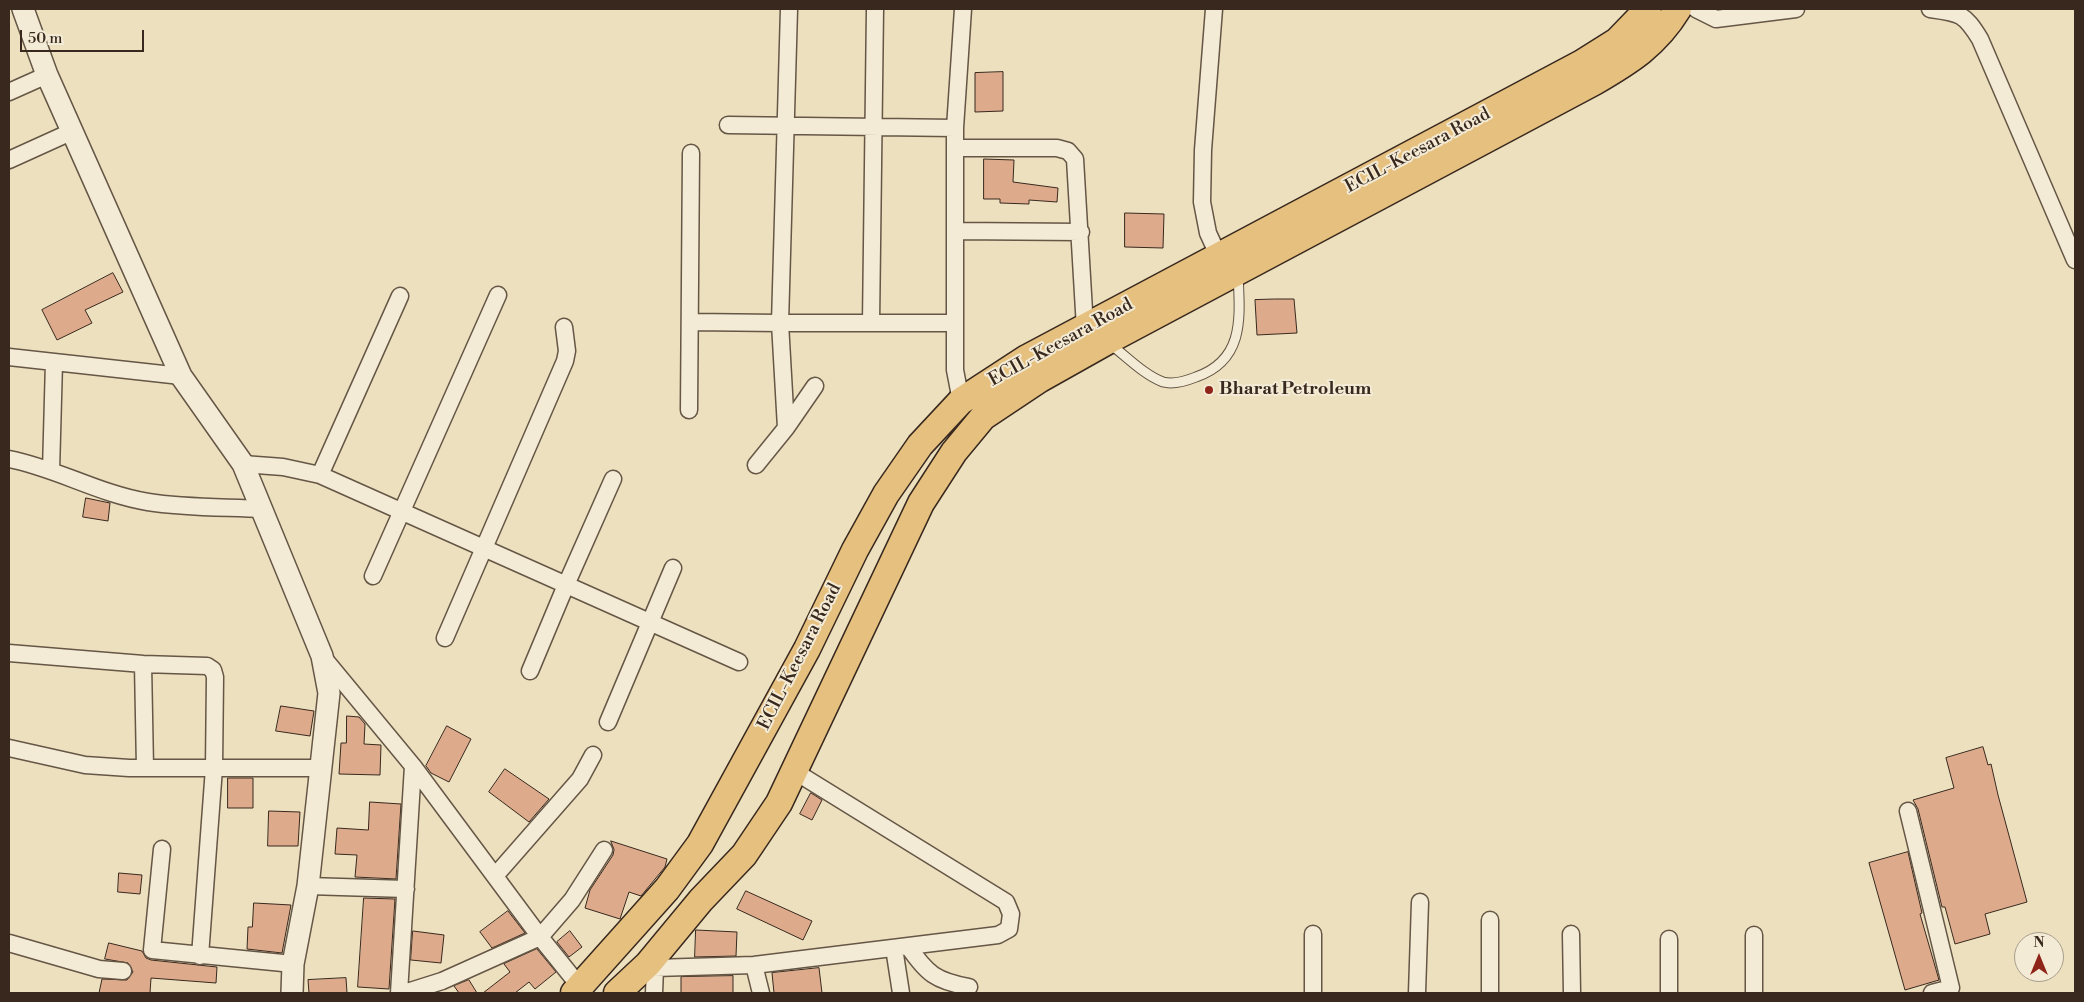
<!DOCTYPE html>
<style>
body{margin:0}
#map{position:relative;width:2084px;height:1002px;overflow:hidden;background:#ece0be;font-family:"Libre Bodoni",serif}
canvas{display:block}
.frame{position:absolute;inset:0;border:10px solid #38281e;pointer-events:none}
.north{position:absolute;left:2014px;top:932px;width:50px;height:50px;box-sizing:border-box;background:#f3ebd5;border:1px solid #a89d8c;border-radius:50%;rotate:0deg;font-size:14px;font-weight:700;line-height:20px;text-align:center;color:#38281e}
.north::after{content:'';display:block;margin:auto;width:18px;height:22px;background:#8f2418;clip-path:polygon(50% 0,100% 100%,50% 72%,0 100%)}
.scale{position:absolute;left:20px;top:30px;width:124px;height:22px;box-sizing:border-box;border:2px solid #38281e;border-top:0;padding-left:6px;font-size:15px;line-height:18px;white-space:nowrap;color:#38281e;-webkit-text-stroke:4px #f3ebd5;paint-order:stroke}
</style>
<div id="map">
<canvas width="2084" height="1002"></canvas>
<div class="frame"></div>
<div class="north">N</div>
<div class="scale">50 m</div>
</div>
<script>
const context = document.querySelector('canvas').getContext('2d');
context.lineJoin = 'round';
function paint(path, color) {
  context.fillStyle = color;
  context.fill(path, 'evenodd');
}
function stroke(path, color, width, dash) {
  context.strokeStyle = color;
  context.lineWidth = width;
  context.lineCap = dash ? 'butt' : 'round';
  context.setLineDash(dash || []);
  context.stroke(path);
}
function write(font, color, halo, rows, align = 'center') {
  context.font = font + ' "Libre Bodoni",serif';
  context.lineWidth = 4;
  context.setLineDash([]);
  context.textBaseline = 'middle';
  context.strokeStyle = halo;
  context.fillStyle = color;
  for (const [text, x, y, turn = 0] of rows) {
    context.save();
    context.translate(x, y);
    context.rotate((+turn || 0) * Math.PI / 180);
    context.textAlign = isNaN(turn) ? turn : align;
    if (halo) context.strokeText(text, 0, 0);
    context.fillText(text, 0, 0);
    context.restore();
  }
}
const building = new Path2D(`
 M 1003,72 L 1003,111 L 975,112 L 975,73 Z
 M 984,159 L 1014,160 L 1013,182 L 1058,188 L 1057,202 L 1029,200 L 1029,204 L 1000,203 L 1000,199 L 984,199 Z
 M 1125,213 L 1164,214 L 1163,248 L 1125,247 Z
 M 113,273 L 123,292 L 85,310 L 92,323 L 57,340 L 42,310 Z
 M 1275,299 L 1294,299 L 1297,333 L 1257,335 L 1255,300 Z
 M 86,498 L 110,503 L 108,521 L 83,517 Z
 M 281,706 L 314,711 L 310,736 L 276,731 Z
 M 347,716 L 359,717 L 365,724 L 364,744 L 381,745 L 380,775 L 339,774 L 341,743 L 346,743 Z
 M 447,726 L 471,739 L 449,782 L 431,773 L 426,766 Z
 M 1983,747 L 1988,765 L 1991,764 L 1998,795 L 2027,902 L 1985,914 L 1990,934 L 1955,944 L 1945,907 L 1942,907 L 1918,809 L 1913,800 L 1954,788 L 1946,758 Z
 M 505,769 L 549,799 L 529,822 L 489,792 Z
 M 228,778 L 253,778 L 253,808 L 228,808 Z
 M 811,793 L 822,800 L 812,820 L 800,814 Z
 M 370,802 L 401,804 L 396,879 L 355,877 L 357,855 L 335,854 L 337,828 L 368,830 Z
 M 269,811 L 300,812 L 298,846 L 268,846 Z
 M 611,841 L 667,859 L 665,867 L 641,896 L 629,892 L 620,919 L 585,908 L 590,890 L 613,855 L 614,850 Z
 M 1908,852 L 1922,913 L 1920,914 L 1939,980 L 1905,990 L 1869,863 Z
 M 119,873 L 142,875 L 140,894 L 118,892 Z
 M 746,891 L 812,921 L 803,940 L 737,909 Z
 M 364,898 L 395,899 L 389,989 L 358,987 Z
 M 254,903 L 291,905 L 282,953 L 247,949 L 248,927 L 252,927 Z
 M 508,911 L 525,933 L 492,948 L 480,932 Z
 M 696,930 L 737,932 L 736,956 L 695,957 Z
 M 413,931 L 444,935 L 441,963 L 411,960 Z
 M 570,931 L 582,947 L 569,957 L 557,942 Z
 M 109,943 L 142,951 L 146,958 L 151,960 L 217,967 L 216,983 L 151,978 L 150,993 L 99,993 L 102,979 L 127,980 L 133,972 L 128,963 L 105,959 Z
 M 537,949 L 556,972 L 535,989 L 529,982 L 515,993 L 483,993 L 510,972 L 504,964 Z
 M 819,968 L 822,993 L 774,993 L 772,973 Z
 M 733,976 L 733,993 L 681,993 L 681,977 Z
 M 346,978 L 347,993 L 309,993 L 308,980 Z
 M 469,980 L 477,993 L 459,993 L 454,986 Z`);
const service = new Path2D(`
 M 1110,344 C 1126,356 1144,375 1163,382 C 1174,385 1186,381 1196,377 C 1245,360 1240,317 1238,274`);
const minor = new Path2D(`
 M 789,9 L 780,323 L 954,323
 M 1214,9 L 1203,150 L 1202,202 L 1208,233 L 1219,257
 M 1696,9 L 1716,19 L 1796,9
 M 1930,9 C 1960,13 1964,13 1980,39 L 2075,260
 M 9,92 L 47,75
 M 728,125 L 955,128
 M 955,148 L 1057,148 L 1068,151 L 1075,159 L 1085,328
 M 9,160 L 73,131
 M 955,231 L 1081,232
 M 691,322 L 780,323 L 786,428 L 756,465
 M 871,323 L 875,9
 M 9,357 L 181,376
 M 961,401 L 955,370 L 955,128 L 963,9
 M 689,410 L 691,153
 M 786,428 L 815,386
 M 9,459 C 56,468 99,494 148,502 C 185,508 225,507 263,509
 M 243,464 L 283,467 L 320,475 L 739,662
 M 51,471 L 54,362
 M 320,475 L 400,296
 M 373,576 L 498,295
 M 445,638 L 565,361 L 567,351 L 564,327
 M 9,653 L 143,664 L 207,666 L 213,670 L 215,677 L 214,768 L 200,956
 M 322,656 L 413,766 L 540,937 L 581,988
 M 143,664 L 145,768
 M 530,671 L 566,585 L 613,479
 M 608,722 L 673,568
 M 9,748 L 85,765 L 129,768 L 321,768
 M 1908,811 L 1951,988 L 1932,993
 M 162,849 L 152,950 L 293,964
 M 495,876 L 580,779 L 593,755
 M 308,886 L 406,889
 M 1571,934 L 1572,993
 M 1754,935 L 1754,993
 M 1669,939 L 1669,993
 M 9,943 L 99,969 L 123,971
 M 908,946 C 927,974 936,981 969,987
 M 894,948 L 901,993
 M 648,964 L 655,968 L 654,993
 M 754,965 L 761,993
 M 655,968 L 754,965 L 998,935 L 1009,929 L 1011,914 L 1006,902 L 794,771
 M 399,993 L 413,766
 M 404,993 L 442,981 L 540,937 L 572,900 L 604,850
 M 1313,993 L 1313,934
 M 1417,993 L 1420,902
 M 1490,993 L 1490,920`);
const tertiary = new Path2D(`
 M 23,9 L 47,75 L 181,376 L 243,464 L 322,656 L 329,693 L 308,886 L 293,964 L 292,993`);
const primary = new Path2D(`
 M 574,993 L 667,889 L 700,844 L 807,649 L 855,550 L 886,494 L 920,445 L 961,401 L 1027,358 L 1582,63 L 1617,41 L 1648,9
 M 617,993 L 648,964 L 701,900 L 744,855 L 779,803 L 921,503 L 954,452 L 983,417 L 1040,379 L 1113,338 L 1594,82 C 1630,61 1656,45 1678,9`);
const markers = [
 [1209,390,5,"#8f2418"]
];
const streetNames = [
 ["ECIL-Keesara Road",1418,151,-28],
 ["ECIL-Keesara Road",1061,343,-29],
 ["ECIL-Keesara Road",800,657,-63]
];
const poiNames = [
 ["Bharat Petroleum",1219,390]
];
paint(building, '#ddab8c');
stroke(building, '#38281e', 1);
stroke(service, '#655646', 11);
stroke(minor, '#655646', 19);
stroke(tertiary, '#655646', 24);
stroke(primary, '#38281e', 29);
stroke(service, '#f3ebd5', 9);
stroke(minor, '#f3ebd5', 16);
stroke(tertiary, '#f3ebd5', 21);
stroke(primary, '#e6c07f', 26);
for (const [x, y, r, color] of markers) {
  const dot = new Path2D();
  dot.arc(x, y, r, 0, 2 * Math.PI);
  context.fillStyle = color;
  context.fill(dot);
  stroke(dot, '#f3ebd5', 2);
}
write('18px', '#38281e', '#f3ebd5', streetNames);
write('bold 18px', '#38281e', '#f3ebd5', poiNames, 'left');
</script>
